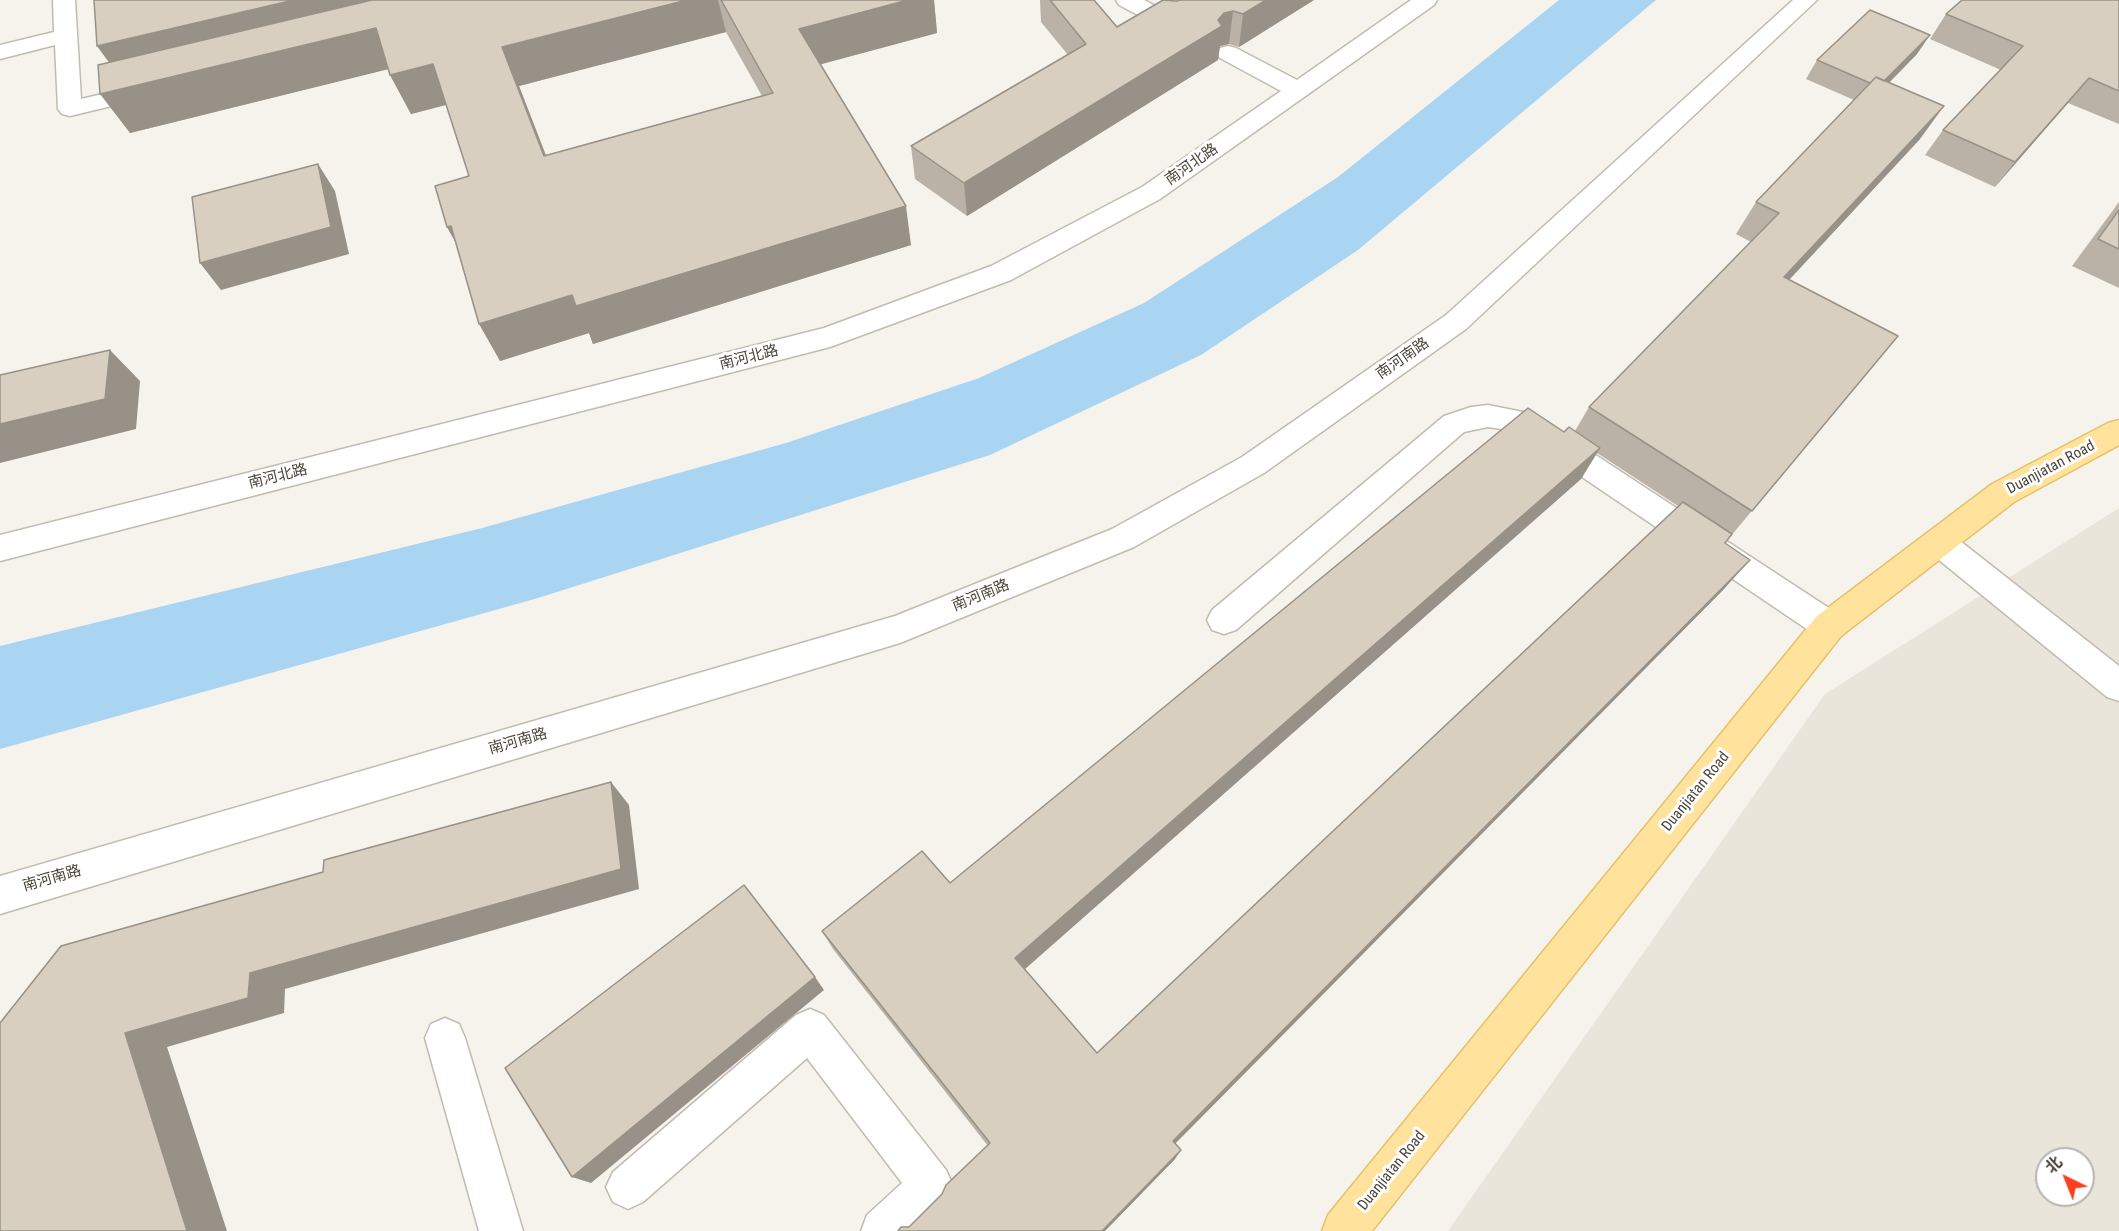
<!DOCTYPE html>
<meta charset="utf-8">
<style>
body{margin:0}
#map{position:relative;width:2119px;height:1231px;overflow:hidden;background:#f6f3ec;font-family:"Roboto Condensed","Noto Sans SC",sans-serif}
canvas{display:block}
.north{position:absolute;left:2035px;top:1147px;width:60px;height:60px;box-sizing:border-box;background:#fff;border:2px solid #b7b4b0;border-radius:50%;rotate:317deg;font-size:16px;font-weight:700;line-height:24px;text-align:center;color:#4b4439}
.north::after{content:'';display:block;margin:auto;width:21px;height:27px;background:#fc3f1d;clip-path:polygon(50% 0,100% 100%,50% 72%,0 100%)}
</style>
<div id="map">
<canvas width="2119" height="1231"></canvas>
<div class="north">北</div>
</div>
<script>
const context = document.querySelector('canvas').getContext('2d');
context.lineJoin = 'round';
function paint(path, color) {
  context.fillStyle = color;
  context.fill(path, 'evenodd');
}
function stroke(path, color, width, dash) {
  context.strokeStyle = color;
  context.lineWidth = width;
  context.lineCap = dash ? 'butt' : 'round';
  context.setLineDash(dash || []);
  context.stroke(path);
}
function write(font, color, halo, rows, align = 'center') {
  context.font = font + ' "Roboto Condensed","Noto Sans SC",sans-serif';
  context.lineWidth = 6;
  context.setLineDash([]);
  context.textBaseline = 'middle';
  context.strokeStyle = halo;
  context.fillStyle = color;
  for (const [text, x, y, turn = 0] of rows) {
    context.save();
    context.translate(x, y);
    context.rotate((+turn || 0) * Math.PI / 180);
    context.textAlign = isNaN(turn) ? turn : align;
    if (halo) context.strokeText(text, 0, 0);
    context.fillText(text, 0, 0);
    context.restore();
  }
}
const residential = new Path2D(`
 M 2119,508 L 2119,1231 L 1448,1231 L 1825,694 ZM 2047,1159 L 2083,1159 L 2083,1195 L 2047,1195 Z`);
const water = new Path2D(`
 M 1559,0 L 1656,0 L 1358,250 L 1201,355 L 990,455 L 538,598 L 0,749 L 0,646 L 482,528 L 786,443 L 979,378 L 1144,303 L 1338,177 Z`);
const minor = new Path2D(`
 M 53,0 L 75,0 L 81,99 L 149,83 L 157,85 L 161,90 L 157,95 L 70,116 L 62,114 L 58,109 L 55,45 L 0,59 L 0,45 L 54,32 Z
 M 1116,0 L 1144,0 L 1182,20 L 1185,25 L 1182,30 L 1174,32 L 1166,30 L 1119,5 Z
 M 1411,0 L 1437,0 L 1434,5 L 1160,199 L 1011,280 L 830,347 L 0,561 L 0,535 L 824,328 L 991,266 L 1142,187 L 1281,91 L 1220,58 L 1216,53 L 1220,48 L 1228,46 L 1236,48 L 1297,80 Z
 M 1793,0 L 1817,0 L 1466,329 L 1264,473 L 1134,547 L 900,643 L 0,914 L 0,876 L 895,616 L 1112,529 L 1242,457 L 1446,315 Z
 M 1488,405 L 1533,414 L 1841,616 L 1846,626 L 1841,636 L 1829,640 L 1817,636 L 1514,431 L 1488,427 L 1464,432 L 1236,630 L 1224,634 L 1212,630 L 1207,620 L 1212,610 L 1444,416 L 1471,407 Z
 M 1939,529 L 1950,533 L 2119,666 L 2119,701 L 2107,697 L 1928,551 L 1923,542 L 1928,533 Z
 M 810,1009 L 824,1015 L 946,1170 L 953,1185 L 946,1200 L 915,1231 L 861,1231 L 867,1215 L 902,1183 L 807,1058 L 643,1202 L 628,1209 L 613,1202 L 606,1187 L 613,1172 L 796,1015 Z
 M 445,1018 L 459,1024 L 465,1038 L 523,1231 L 479,1231 L 425,1038 L 431,1024 Z`);
const major = new Path2D(`
 M 2119,420 L 2119,445 L 2014,502 L 1841,636 L 1372,1231 L 1322,1231 L 1328,1215 L 1817,616 L 1992,484 L 2108,423 Z`);
const wall = new Path2D(`
 M 94,0 L 934,0 L 937,33 L 821,64 L 911,245 L 593,344 L 589,333 L 500,361 L 455,241 L 447,227 L 469,176 L 446,105 L 411,114 L 390,75 L 388,69 L 130,133 L 109,62 ZM 726,32 L 762,96 L 546,155 L 519,86 Z
 M 1040,0 L 1094,0 L 1117,27 L 1176,1 L 1181,0 L 1314,0 L 1239,47 L 1229,44 L 1220,46 L 1218,60 L 967,216 L 915,179 L 911,146 L 1068,55 L 1041,22 Z
 M 2119,0 L 2119,124 L 2068,103 L 1995,187 L 1925,155 L 1943,130 L 2001,70 L 1930,39 L 1946,14 Z
 M 1917,54 L 1889,83 L 1920,139 L 1789,280 L 1898,336 L 1725,543 L 1724,589 L 1175,1143 L 1175,1159 L 1105,1231 L 898,1231 L 909,1227 L 942,1194 L 988,1146 L 833,949 L 822,931 L 950,883 L 1564,432 L 1575,431 L 1589,407 L 1751,242 L 1736,234 L 1756,202 L 1854,100 L 1806,79 L 1817,60 ZM 1597,453 L 1678,506 L 1097,1053 L 1025,969 L 1581,479 Z
 M 2119,202 L 2119,288 L 2072,266 Z`);
const shadedWall = new Path2D(`
 M 294,0 L 478,0 L 126,86 L 97,46 Z
 M 687,0 L 718,0 L 726,32 L 519,86 L 561,195 L 544,156 L 502,47 Z
 M 908,0 L 934,0 L 937,33 L 807,68 L 799,29 Z
 M 1266,0 L 1314,0 L 1239,47 L 1243,14 Z
 M 1233,11 L 1229,44 L 1220,46 L 1218,60 L 967,216 L 964,183 L 1218,20 L 1224,13 Z
 M 376,28 L 397,67 L 130,133 L 100,94 Z
 M 1930,35 L 1917,54 L 1866,106 L 1879,86 Z
 M 433,64 L 453,103 L 411,114 L 390,75 Z
 M 2089,78 L 2068,103 L 1995,187 L 2015,162 Z
 M 1944,106 L 1920,139 L 1762,309 L 1784,277 Z
 M 318,164 L 335,191 L 349,254 L 221,290 L 200,263 Z
 M 906,206 L 911,245 L 593,344 L 589,333 L 500,361 L 479,324 L 572,295 Z
 M 451,226 L 468,265 L 447,227 Z
 M 110,350 L 140,381 L 136,429 L 0,463 L 0,424 Z
 M 1600,448 L 1581,479 L 1017,976 L 1015,958 Z
 M 1750,560 L 1724,589 L 1168,1151 L 1173,1141 Z
 M 611,782 L 629,805 L 639,889 L 285,989 L 284,1013 L 167,1047 L 227,1231 L 187,1231 L 125,1033 Z
 M 815,977 L 824,990 L 591,1183 L 572,1177 Z
 M 1181,1150 L 1175,1159 L 1105,1231 L 1102,1231 Z`);
const building = new Path2D(`
 M 94,0 L 294,0 L 97,46 Z
 M 372,0 L 687,0 L 502,47 L 544,156 L 773,93 L 721,0 L 908,0 L 799,29 L 906,206 L 576,306 L 572,295 L 479,324 L 451,226 L 447,227 L 435,186 L 469,176 L 433,64 L 390,75 L 376,28 L 100,94 L 98,65 Z
 M 1050,0 L 1094,0 L 1117,27 L 1163,0 L 1176,1 L 1181,0 L 1266,0 L 1243,14 L 1233,11 L 1224,13 L 1218,20 L 1222,26 L 964,183 L 911,146 L 1086,44 Z
 M 1962,0 L 2119,0 L 2119,91 L 2089,78 L 2015,162 L 1943,130 L 2023,46 L 1946,14 Z
 M 1870,10 L 1930,35 L 1884,81 L 1876,77 L 1870,83 L 1817,60 Z
 M 1876,77 L 1944,106 L 1784,277 L 1898,336 L 1752,511 L 1589,407 L 1779,213 L 1756,202 Z
 M 318,164 L 331,227 L 200,263 L 192,197 Z
 M 2119,210 L 2119,249 L 2098,239 Z
 M 110,350 L 105,399 L 0,424 L 0,375 Z
 M 1528,408 L 1564,432 L 1569,427 L 1600,448 L 1015,958 L 1097,1053 L 1683,502 L 1732,534 L 1725,543 L 1750,560 L 1173,1141 L 1181,1150 L 1102,1231 L 898,1231 L 901,1227 L 909,1227 L 942,1194 L 946,1185 L 990,1143 L 822,931 L 922,851 L 950,883 Z
 M 611,782 L 621,869 L 250,973 L 248,998 L 125,1033 L 187,1231 L 0,1231 L 0,1023 L 61,946 L 323,872 L 324,860 Z
 M 744,885 L 815,977 L 572,1177 L 505,1068 Z`);
const streetNames = [
 ["南河北路",1192,165,-35],
 ["南河北路",749,358,-14],
 ["南河南路",1403,359,-35],
 ["Duanjiatan Road",2051,468,-28],
 ["南河北路",278,477,-14],
 ["南河南路",981,596,-22],
 ["南河南路",518,742,-16],
 ["Duanjiatan Road",1696,792,-51],
 ["南河南路",52,879,-16],
 ["Duanjiatan Road",1392,1171,-51]
];
paint(residential, '#eae5da');
paint(water, '#a9d4f2');
stroke(minor, '#c2bbae', 3);
stroke(major, '#e6c16a', 3);
paint(minor, '#fff');
paint(major, '#ffe39c');
paint(wall, '#bab2a6');
paint(shadedWall, '#979187');
paint(building, '#d8cfc1');
stroke(building, '#979187', 1.5);
write('15px', '#4b4439', '#fff', streetNames);
</script>
